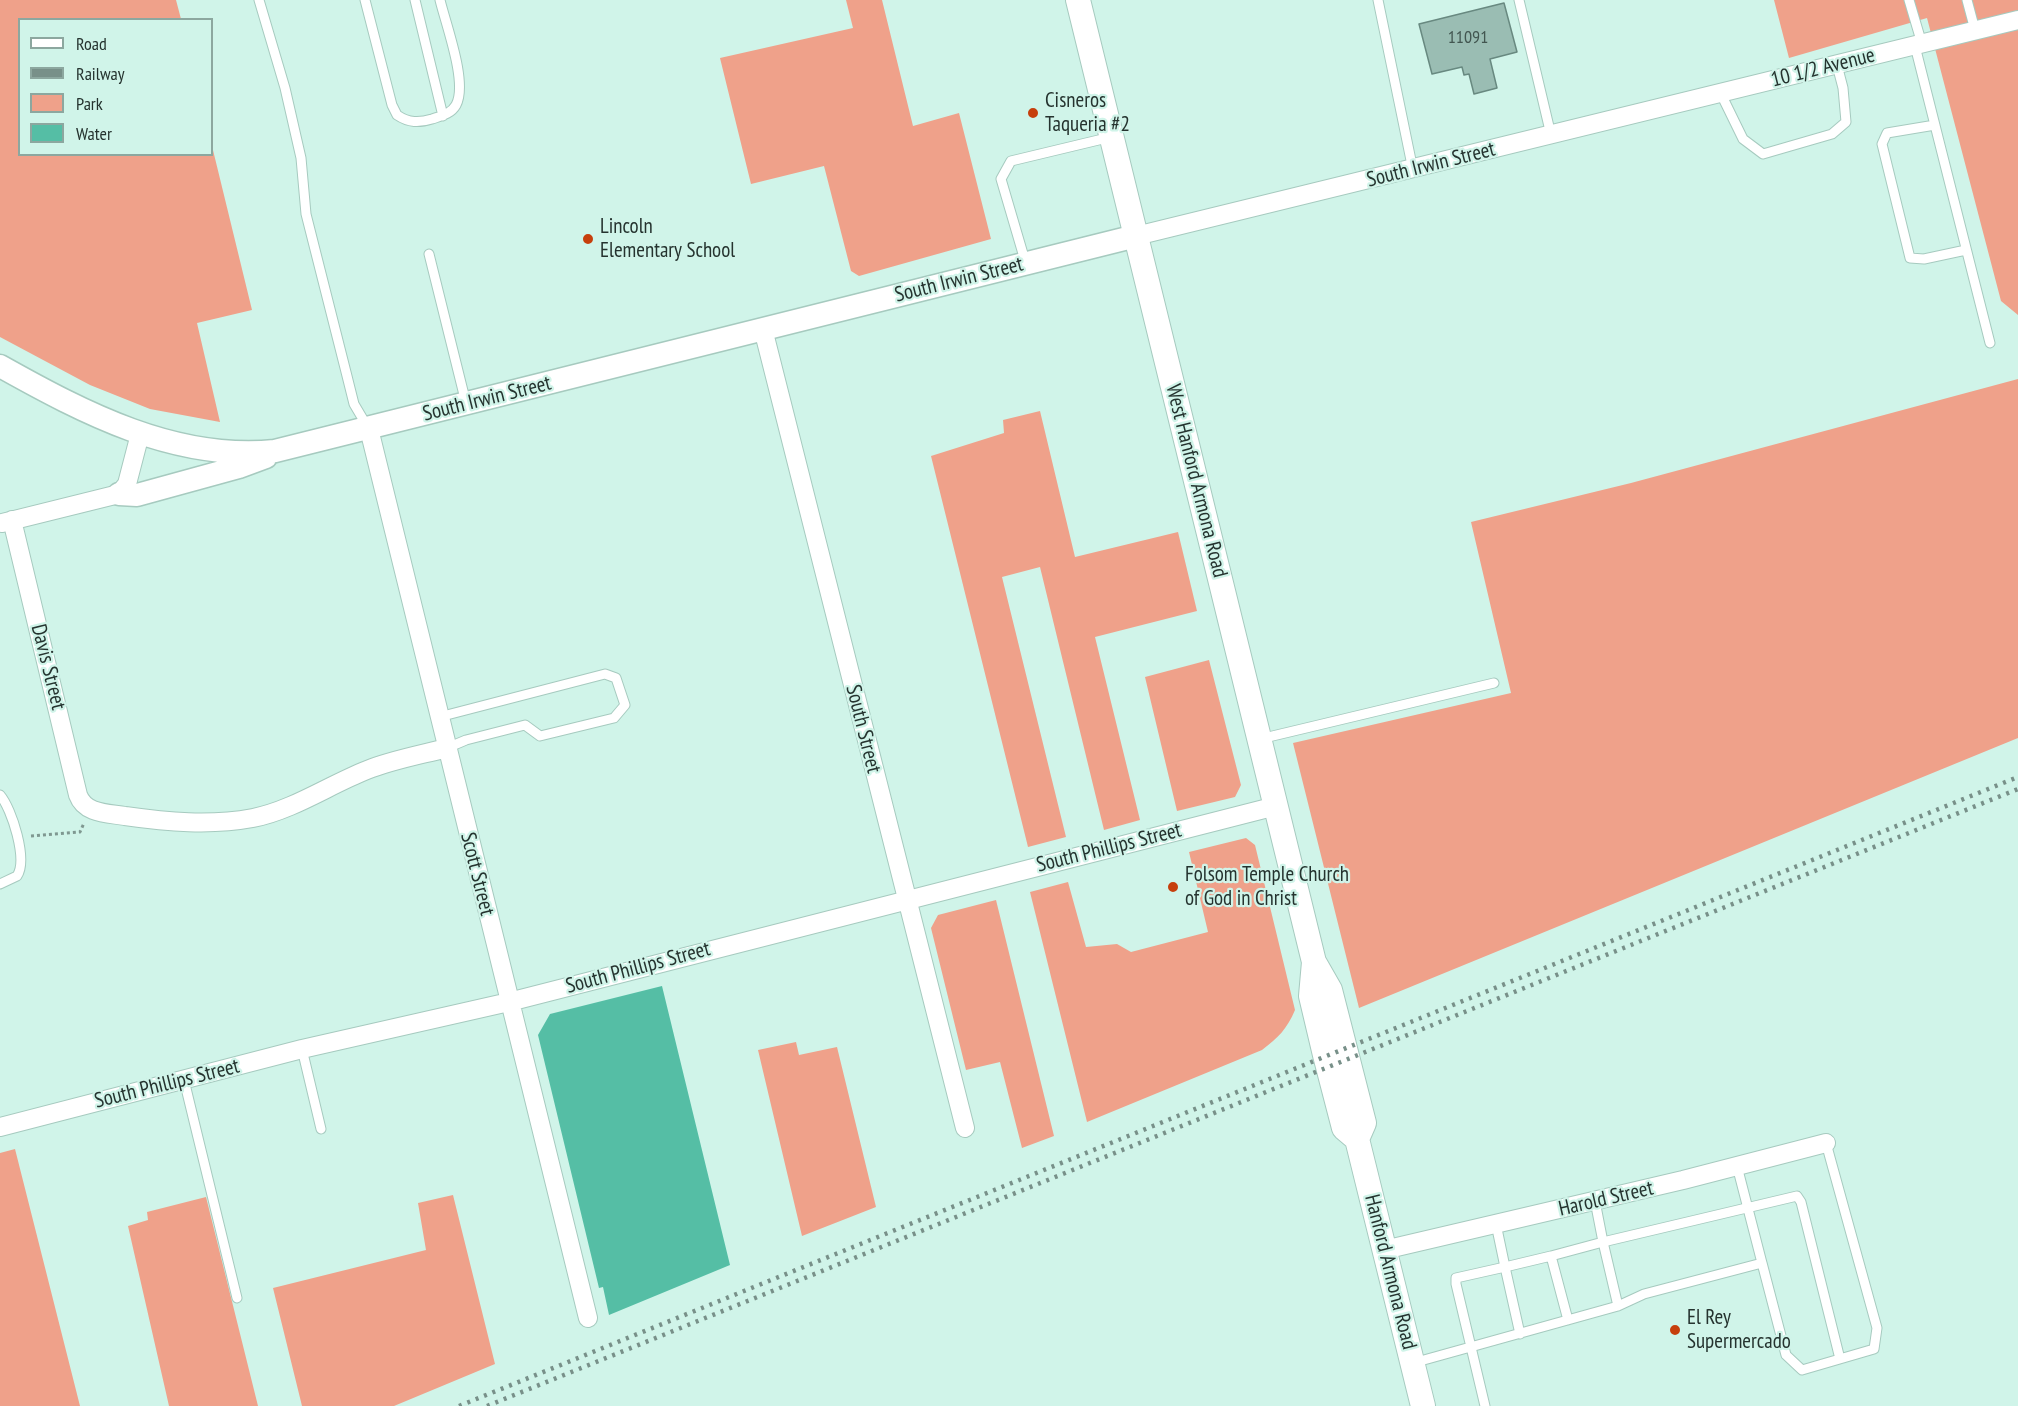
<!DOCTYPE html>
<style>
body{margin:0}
#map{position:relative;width:2018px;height:1406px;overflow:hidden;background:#d0f4e9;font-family:"PT Sans Narrow",sans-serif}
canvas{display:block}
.legend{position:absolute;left:18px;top:18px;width:195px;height:138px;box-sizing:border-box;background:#d0f4e9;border:2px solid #8ca79f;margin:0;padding:8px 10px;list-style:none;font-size:18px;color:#25332f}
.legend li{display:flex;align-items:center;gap:12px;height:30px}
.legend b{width:30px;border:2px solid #8ca79f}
</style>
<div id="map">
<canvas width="2018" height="1406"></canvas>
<ul class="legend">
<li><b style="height:8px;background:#fff"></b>Road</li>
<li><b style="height:8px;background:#789089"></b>Railway</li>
<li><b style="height:16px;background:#efa18a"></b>Park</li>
<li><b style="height:16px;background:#55bea5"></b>Water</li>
</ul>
</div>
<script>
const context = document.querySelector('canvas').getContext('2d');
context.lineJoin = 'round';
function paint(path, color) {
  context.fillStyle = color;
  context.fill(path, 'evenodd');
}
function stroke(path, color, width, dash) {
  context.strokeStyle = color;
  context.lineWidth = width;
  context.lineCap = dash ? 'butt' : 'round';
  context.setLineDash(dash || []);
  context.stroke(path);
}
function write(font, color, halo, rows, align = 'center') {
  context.font = font + ' "PT Sans Narrow",sans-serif';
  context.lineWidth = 4.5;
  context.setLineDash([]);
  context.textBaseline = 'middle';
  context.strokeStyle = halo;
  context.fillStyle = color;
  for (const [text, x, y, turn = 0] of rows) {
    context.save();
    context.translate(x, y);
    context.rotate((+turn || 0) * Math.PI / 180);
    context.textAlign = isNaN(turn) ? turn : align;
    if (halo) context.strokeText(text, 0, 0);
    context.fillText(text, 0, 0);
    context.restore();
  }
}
const green = new Path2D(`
 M 0,0 L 176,0 L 181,19 L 20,20 L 20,154 L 212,154 L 212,146 L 252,310 L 197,323 L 220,422 L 150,409 L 90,385 L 0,337 Z
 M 846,0 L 882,0 L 913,126 L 959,113 L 991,239 L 859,276 L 851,271 L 824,166 L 751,184 L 720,58 L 853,28 Z
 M 1774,0 L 2018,0 L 2018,315 L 2001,301 L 1927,18 L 1789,58 Z
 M 2018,379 L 2018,738 L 1359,1008 L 1293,743 L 1511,693 L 1471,522 L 1631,483 Z
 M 1040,411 L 1075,557 L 1178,532 L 1197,611 L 1095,637 L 1140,820 L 1104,830 L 1040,567 L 1002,577 L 1066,837 L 1028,847 L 931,456 L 1004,433 L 1003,420 Z
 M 1209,660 L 1241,785 L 1235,797 L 1177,811 L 1145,677 Z
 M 1246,838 L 1255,845 L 1295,1010 C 1287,1029 1278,1038 1262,1050 L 1087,1122 L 1030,892 L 1068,882 L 1086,947 L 1117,944 L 1131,952 L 1208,932 L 1189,852 Z
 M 996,900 L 1054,1136 L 1022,1148 L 1000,1062 L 966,1070 L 931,928 L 938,915 Z
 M 796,1042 L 799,1055 L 837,1047 L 876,1207 L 802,1236 L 758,1050 Z
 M 15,1149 L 80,1406 L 0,1406 L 0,1153 Z
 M 453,1195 L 495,1364 L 394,1406 L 302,1406 L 273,1288 L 426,1250 L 418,1203 Z
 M 206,1197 L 258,1406 L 169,1406 L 128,1226 L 148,1220 L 147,1212 Z`);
const water = new Path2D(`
 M 662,986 L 730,1265 L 609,1315 L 603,1287 L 599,1288 L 538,1035 L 550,1014 Z`);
const building = new Path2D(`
 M 1504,3 L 1517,52 L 1490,59 L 1497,88 L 1474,94 L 1469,74 L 1464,75 L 1462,67 L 1432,74 L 1419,24 Z`);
const path = new Path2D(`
 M 31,836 L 80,832 L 84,823`);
const service = new Path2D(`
 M 259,0 L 285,88 L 301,158 L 306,214 L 347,376 L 354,404 L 367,426
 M 365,0 L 392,105 L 397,115 C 409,123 419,123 432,119 C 441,116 451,114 456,105 C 468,83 446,25 440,0
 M 415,0 L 443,116
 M 1378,0 L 1413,170
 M 1519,0 L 1551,135
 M 1909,0 L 1922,44
 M 1967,0 L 1975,30
 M 1915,46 L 1990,343
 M 1721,94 L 1743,139 L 1763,154 L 1832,134 L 1846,122 L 1843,88 L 1837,65
 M 1935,125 L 1887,133 L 1882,144 L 1910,258 L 1924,259 L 1966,250
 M 429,254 L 466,403
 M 1026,264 L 1001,179 L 1011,161 L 1111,137
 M 439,717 L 605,674 L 616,678 L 625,705 L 614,718 L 540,736 L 525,725 L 466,740 L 447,748
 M 1260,739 L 1494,683
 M 0,795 C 12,809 28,860 17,876 L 0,884
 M 302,1049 L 321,1129
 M 184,1080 L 237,1298
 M 1762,1263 L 1786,1355 L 1802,1370 L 1874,1349 L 1877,1328 L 1826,1143
 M 1618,1306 L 1603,1242 L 1797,1196 L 1801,1202 L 1840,1359
 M 1568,1320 L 1551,1256 L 1603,1242 L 1595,1201
 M 1520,1334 L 1505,1267 L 1551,1256
 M 1413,1363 L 1618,1306 L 1644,1294 L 1762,1263 L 1737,1166
 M 1485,1406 L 1456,1284 L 1456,1278 L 1505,1267 L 1496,1224`);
const minor = new Path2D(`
 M 1136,236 L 2018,20
 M 763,329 L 965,1128
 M 369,429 L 588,1318
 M 12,520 L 78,795 C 85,814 107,813 125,816 C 167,822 210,826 253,818 C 293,810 329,785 367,770 C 392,760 420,755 447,748
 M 2,523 L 119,494 L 127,484 L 140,434
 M 0,1127 L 302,1049 L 509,1002 L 1276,806
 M 1384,1250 L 1683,1180 L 1826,1143`);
const tertiary = new Path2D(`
 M 0,366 C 84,413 175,461 275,451 L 1136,236
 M 119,494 L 137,495 L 239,467 L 266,457`);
const secondary = new Path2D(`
 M 1078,0 L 1314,962 L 1330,990 L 1364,1123 L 1357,1139
 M 1314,962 L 1311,996 L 1325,1055 L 1344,1128 L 1357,1139 L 1423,1406`);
const rail = new Path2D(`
 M 459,1406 L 2018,777
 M 487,1406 L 2018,789`);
const markers = [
 [1033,113,6,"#c63f0c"],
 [588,239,6,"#c63f0c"],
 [1173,887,6,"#c63f0c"],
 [1675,1330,6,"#c63f0c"]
];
const numberNames = [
 ["11091",1468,38]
];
const streetNames = [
 ["10 1/2 Avenue",1823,68,-14],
 ["South Irwin Street",1431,165,-14],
 ["South Irwin Street",959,280,-14],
 ["South Irwin Street",487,399,-14],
 ["West Hanford Armona Road",1196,481,76],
 ["Davis Street",48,667,76],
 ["South Street",863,729,76],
 ["South Phillips Street",1109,848,-14],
 ["Scott Street",477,874,76],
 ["South Phillips Street",638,968,-15],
 ["South Phillips Street",167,1084,-14],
 ["Harold Street",1606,1199,-13],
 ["Hanford Armona Road",1390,1272,76]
];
const poiNames = [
 ["Cisneros",1045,101],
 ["Taqueria #2",1045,125],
 ["Lincoln",600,227],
 ["Elementary School",600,251],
 ["Folsom Temple Church",1185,875],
 ["of God in Christ",1185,899],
 ["El Rey",1687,1318],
 ["Supermercado",1687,1342]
];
paint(green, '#efa18a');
paint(water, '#55bea5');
paint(building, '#9abdb3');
stroke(building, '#688980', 1.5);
stroke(service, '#a6cabf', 11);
stroke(minor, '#a6cabf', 20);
stroke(tertiary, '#a6cabf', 25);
stroke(secondary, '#a6cabf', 26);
stroke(path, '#7f9891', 3, [3, 3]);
stroke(service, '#fff', 9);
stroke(minor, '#fff', 18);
stroke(tertiary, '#fff', 22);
stroke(secondary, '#fff', 24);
stroke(rail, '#789089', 4.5, [3, 6]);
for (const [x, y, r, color] of markers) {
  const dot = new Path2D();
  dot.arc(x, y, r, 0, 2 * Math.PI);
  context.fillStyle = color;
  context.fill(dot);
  stroke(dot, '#d0f4e9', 2);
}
write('18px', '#425650', null, numberNames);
write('21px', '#25332f', '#d0f4e9', streetNames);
write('21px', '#25332f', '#d0f4e9', poiNames, 'left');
</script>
